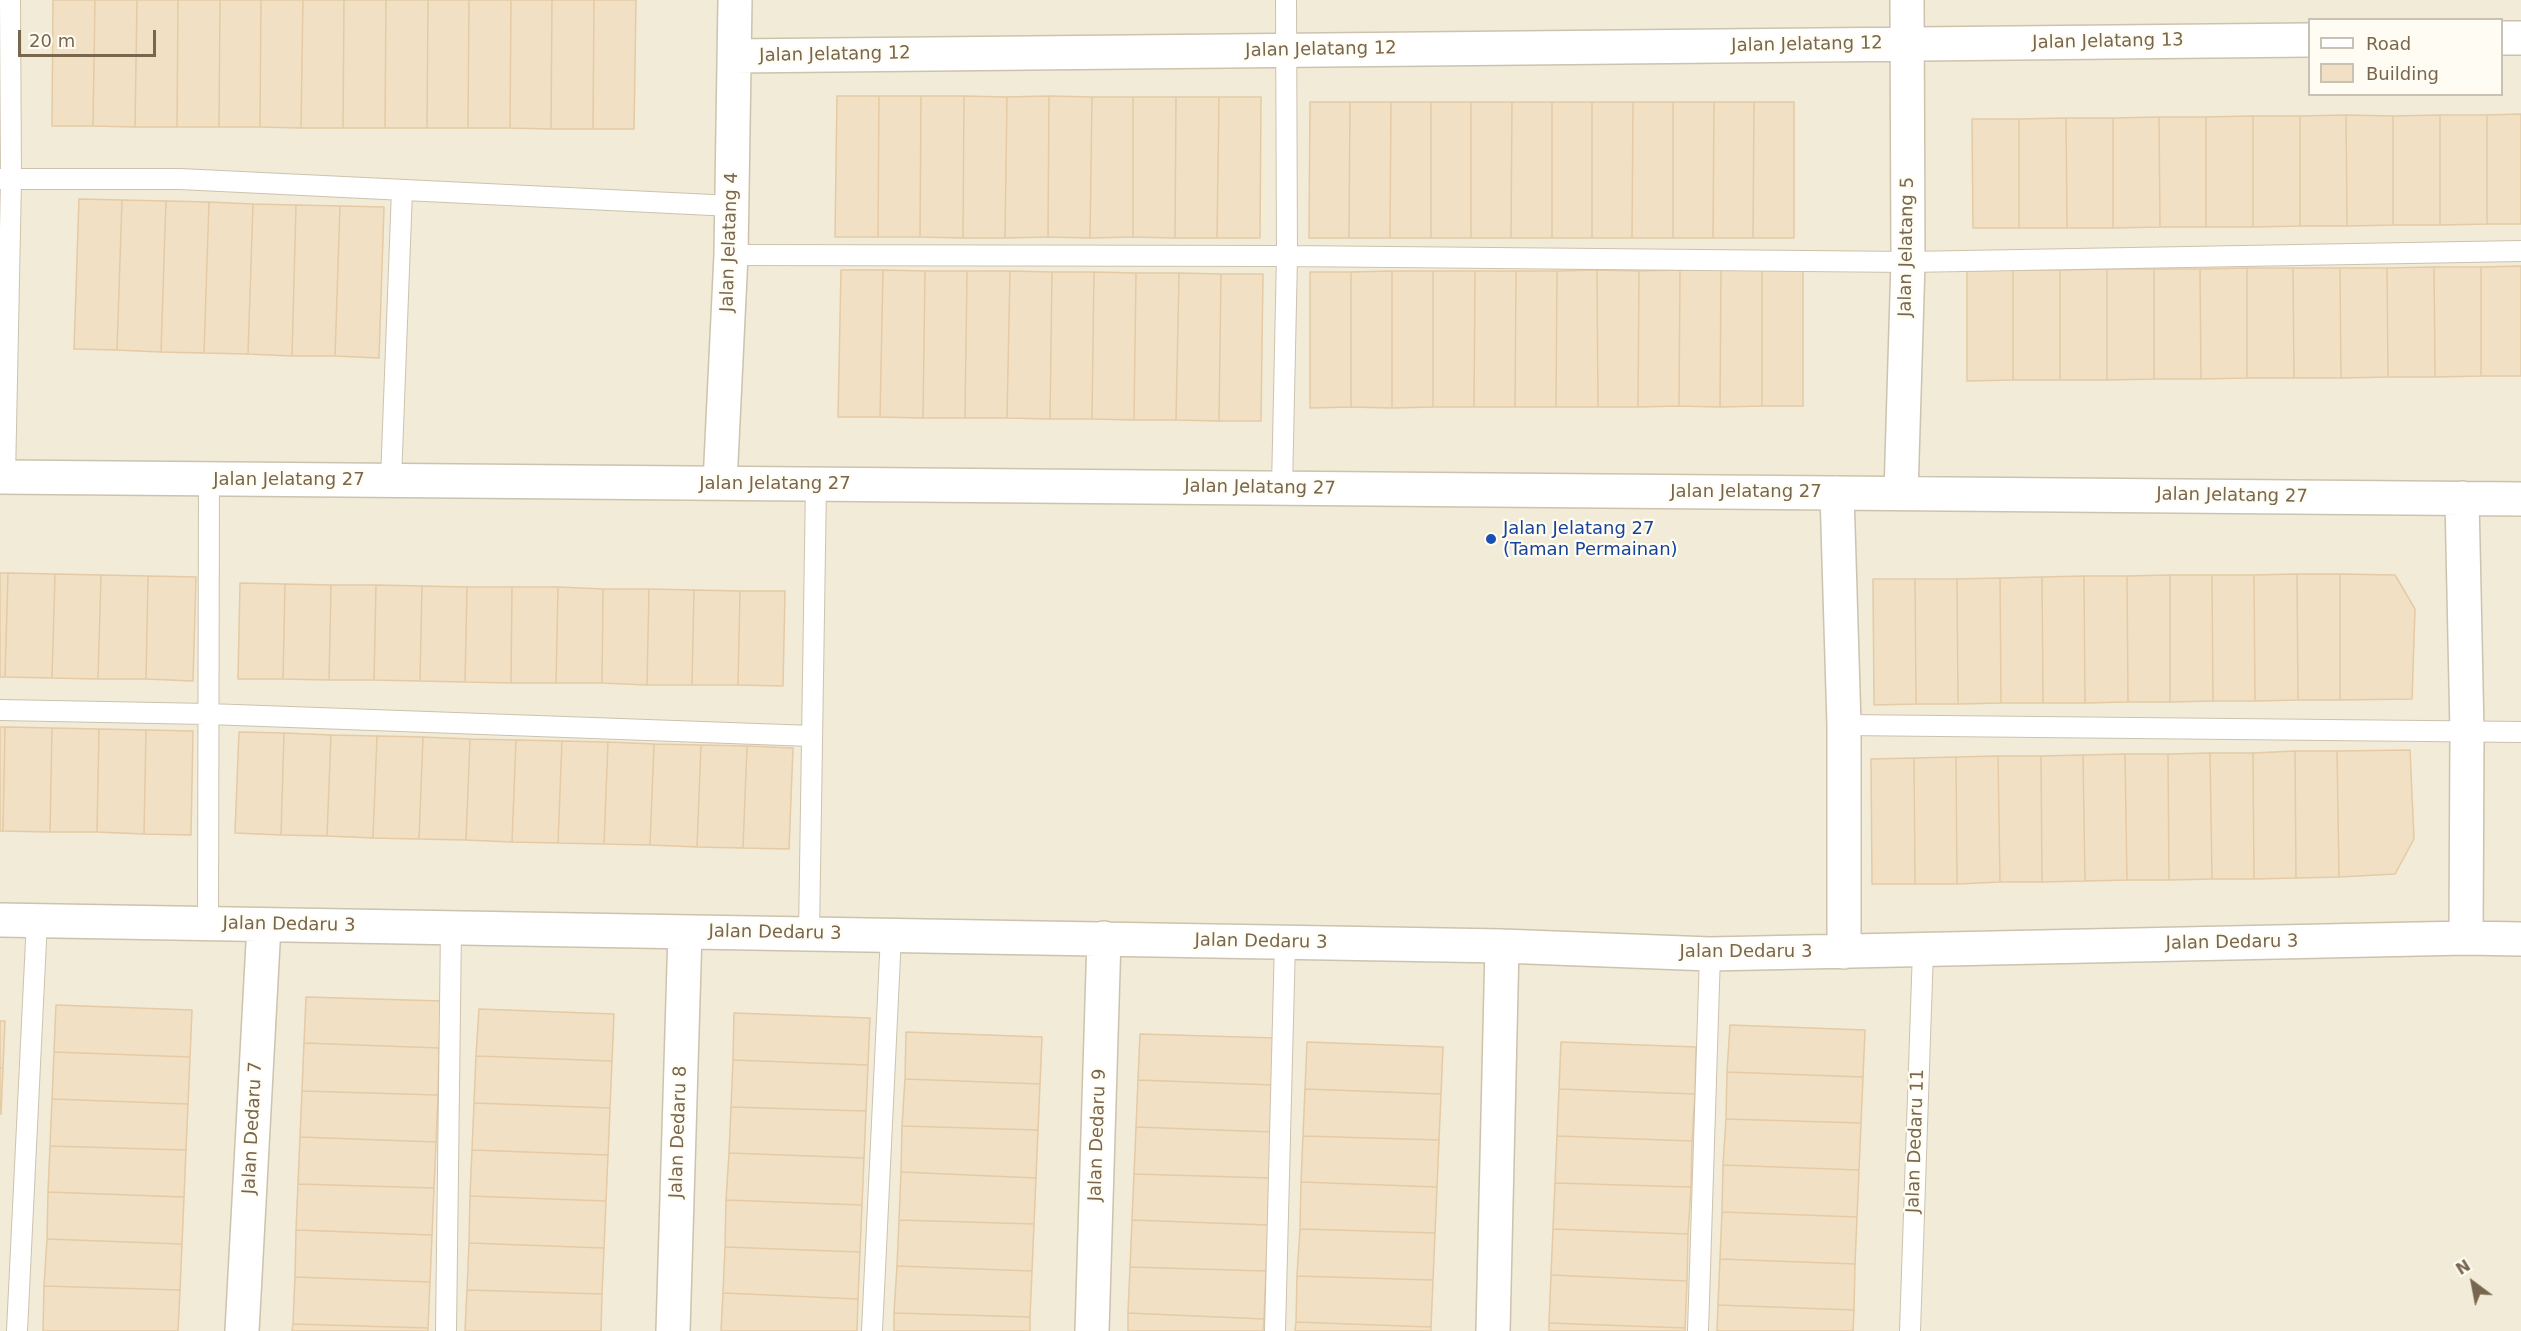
<!DOCTYPE html>
<style>
body{margin:0}
#map{position:relative;width:2521px;height:1331px;overflow:hidden;background:#fdfaec;font-family:"DejaVu Sans",sans-serif}
canvas{display:block}
.legend{position:absolute;left:2308px;top:18px;width:195px;height:78px;box-sizing:border-box;background:#fffdf3;border:2px solid #c9c1b1;margin:0;padding:8px 10px;list-style:none;font-size:18px;color:#79664e}
.legend li{display:flex;align-items:center;gap:12px;height:30px}
.legend b{width:30px;border:2px solid #c9c1b1}
.north{position:absolute;left:2443px;top:1253px;width:60px;height:60px;-webkit-text-stroke:4px #fffdf3;paint-order:stroke;rotate:328deg;font-size:16px;font-weight:700;line-height:24px;text-align:center;color:#79664e}
.north::after{content:'';display:block;margin:auto;width:21px;height:27px;background:#79664e;clip-path:polygon(50% 0,100% 100%,50% 72%,0 100%)}
.scale{position:absolute;left:18px;top:30px;width:138px;height:27px;box-sizing:border-box;border:3px solid #79664e;border-top:0;padding-left:8px;font-size:18px;line-height:21px;white-space:nowrap;color:#79664e;-webkit-text-stroke:4px #fffdf3;paint-order:stroke}
</style>
<div id="map">
<canvas width="2521" height="1331"></canvas>
<ul class="legend">
<li><b style="height:8px;background:#fff"></b>Road</li>
<li><b style="height:16px;background:#f2e0c4"></b>Building</li>
</ul>
<div class="north">N</div>
<div class="scale">20 m</div>
</div>
<script>
const context = document.querySelector('canvas').getContext('2d');
context.lineJoin = 'round';
function paint(path, color) {
  context.fillStyle = color;
  context.fill(path, 'evenodd');
}
function stroke(path, color, width, dash) {
  context.strokeStyle = color;
  context.lineWidth = width;
  context.lineCap = dash ? 'butt' : 'round';
  context.setLineDash(dash || []);
  context.stroke(path);
}
function write(font, color, halo, rows, align = 'center') {
  context.font = font + ' "DejaVu Sans",sans-serif';
  context.lineWidth = 4.5;
  context.setLineDash([]);
  context.textBaseline = 'middle';
  context.strokeStyle = halo;
  context.fillStyle = color;
  for (const [text, x, y, turn = 0] of rows) {
    context.save();
    context.translate(x, y);
    context.rotate((+turn || 0) * Math.PI / 180);
    context.textAlign = isNaN(turn) ? turn : align;
    if (halo) context.strokeText(text, 0, 0);
    context.fillText(text, 0, 0);
    context.restore();
  }
}
const residential = new Path2D(`
 M 0,0 L 2521,0 L 2521,1331 L 0,1331 ZM 2310,20 L 2502,20 L 2502,94 L 2310,94 Z`);
const building = new Path2D(`
 M 53,0 L 95,0 L 93,126 L 52,126 Z
 M 95,0 L 137,0 L 135,127 L 93,126 Z
 M 137,0 L 178,0 L 177,127 L 135,127 Z
 M 178,0 L 220,0 L 219,127 L 177,127 Z
 M 220,0 L 261,0 L 260,127 L 219,127 Z
 M 261,0 L 303,0 L 301,128 L 260,127 Z
 M 303,0 L 344,0 L 343,128 L 301,128 Z
 M 344,0 L 386,0 L 385,128 L 343,128 Z
 M 386,0 L 428,0 L 427,128 L 385,128 Z
 M 428,0 L 469,0 L 468,128 L 427,128 Z
 M 469,0 L 511,0 L 510,128 L 468,128 Z
 M 511,0 L 552,0 L 551,129 L 510,128 Z
 M 552,0 L 594,0 L 593,129 L 551,129 Z
 M 594,0 L 636,0 L 634,129 L 593,129 Z
 M 837,96 L 879,96 L 878,237 L 835,237 Z
 M 879,96 L 921,96 L 920,237 L 878,237 Z
 M 921,96 L 964,96 L 963,238 L 920,237 Z
 M 964,96 L 1007,97 L 1005,238 L 963,238 Z
 M 1049,96 L 1092,97 L 1090,238 L 1048,237 Z
 M 1049,96 L 1048,237 L 1005,238 L 1007,97 Z
 M 1092,97 L 1133,97 L 1133,237 L 1090,238 Z
 M 1133,97 L 1176,97 L 1175,238 L 1133,237 Z
 M 1176,97 L 1219,97 L 1217,238 L 1175,238 Z
 M 1219,97 L 1261,97 L 1260,238 L 1217,238 Z
 M 1310,102 L 1350,102 L 1349,238 L 1309,238 Z
 M 1350,102 L 1391,102 L 1390,238 L 1349,238 Z
 M 1391,102 L 1431,102 L 1431,238 L 1390,238 Z
 M 1431,102 L 1471,102 L 1471,238 L 1431,238 Z
 M 1471,102 L 1512,102 L 1511,238 L 1471,238 Z
 M 1512,102 L 1552,102 L 1552,238 L 1511,238 Z
 M 1552,102 L 1592,102 L 1592,238 L 1552,238 Z
 M 1592,102 L 1633,102 L 1632,238 L 1592,238 Z
 M 1633,102 L 1673,102 L 1673,238 L 1632,238 Z
 M 1673,102 L 1714,102 L 1713,238 L 1673,238 Z
 M 1714,102 L 1754,102 L 1753,238 L 1713,238 Z
 M 1754,102 L 1794,102 L 1794,238 L 1753,238 Z
 M 2521,114 L 2521,224 L 2487,224 L 2487,115 Z
 M 2346,115 L 2393,116 L 2393,225 L 2347,226 Z
 M 2346,115 L 2347,226 L 2300,226 L 2300,116 Z
 M 2440,115 L 2440,225 L 2393,225 L 2393,116 Z
 M 2440,115 L 2487,115 L 2487,224 L 2440,225 Z
 M 2253,116 L 2300,116 L 2300,226 L 2253,227 Z
 M 2253,116 L 2253,227 L 2206,227 L 2206,117 Z
 M 2159,117 L 2206,117 L 2206,227 L 2160,227 Z
 M 2159,117 L 2160,227 L 2113,228 L 2113,118 Z
 M 2066,118 L 2067,228 L 2019,228 L 2019,119 Z
 M 2066,118 L 2113,118 L 2113,228 L 2067,228 Z
 M 1972,119 L 2019,119 L 2019,228 L 1973,228 Z
 M 79,199 L 122,200 L 117,350 L 74,349 Z
 M 122,200 L 166,201 L 161,352 L 117,350 Z
 M 166,201 L 209,202 L 204,353 L 161,352 Z
 M 209,202 L 253,204 L 248,354 L 204,353 Z
 M 253,204 L 296,205 L 292,356 L 248,354 Z
 M 296,205 L 340,206 L 335,356 L 292,356 Z
 M 340,206 L 384,207 L 379,358 L 335,356 Z
 M 2521,266 L 2521,376 L 2481,376 L 2481,267 Z
 M 2434,267 L 2481,267 L 2481,376 L 2435,377 Z
 M 2434,267 L 2435,377 L 2388,377 L 2387,268 Z
 M 2247,268 L 2293,268 L 2294,378 L 2247,378 Z
 M 2247,268 L 2247,378 L 2201,379 L 2200,269 Z
 M 2293,268 L 2340,268 L 2341,378 L 2294,378 Z
 M 2340,268 L 2387,268 L 2388,377 L 2341,378 Z
 M 2107,269 L 2154,269 L 2154,379 L 2107,380 Z
 M 2107,269 L 2107,380 L 2060,380 L 2060,270 Z
 M 2154,269 L 2200,269 L 2201,379 L 2154,379 Z
 M 841,270 L 883,270 L 880,417 L 838,417 Z
 M 883,270 L 925,271 L 923,418 L 880,417 Z
 M 1597,270 L 1598,407 L 1556,407 L 1557,271 Z
 M 1597,270 L 1639,271 L 1638,407 L 1598,407 Z
 M 1680,270 L 1679,406 L 1638,407 L 1639,271 Z
 M 1680,270 L 1721,270 L 1720,407 L 1679,406 Z
 M 1721,270 L 1762,270 L 1762,406 L 1720,407 Z
 M 1762,270 L 1803,270 L 1803,406 L 1762,406 Z
 M 2013,270 L 2060,270 L 2060,380 L 2013,380 Z
 M 2013,270 L 2013,380 L 1967,381 L 1967,271 Z
 M 925,271 L 967,271 L 965,418 L 923,418 Z
 M 967,271 L 1010,271 L 1007,418 L 965,418 Z
 M 1010,271 L 1052,272 L 1050,419 L 1007,418 Z
 M 1392,271 L 1392,408 L 1351,407 L 1351,272 Z
 M 1392,271 L 1433,271 L 1433,407 L 1392,408 Z
 M 1433,271 L 1475,271 L 1474,407 L 1433,407 Z
 M 1475,271 L 1516,271 L 1515,407 L 1474,407 Z
 M 1516,271 L 1557,271 L 1556,407 L 1515,407 Z
 M 1052,272 L 1094,272 L 1092,419 L 1050,419 Z
 M 1094,272 L 1136,273 L 1134,420 L 1092,419 Z
 M 1310,272 L 1351,272 L 1351,407 L 1310,408 Z
 M 1136,273 L 1179,273 L 1176,420 L 1134,420 Z
 M 1179,273 L 1221,274 L 1219,421 L 1176,420 Z
 M 1221,274 L 1263,274 L 1261,421 L 1219,421 Z
 M 0,573 L 8,573 L 5,677 L 0,677 Z
 M 8,573 L 55,574 L 52,678 L 5,677 Z
 M 55,574 L 101,575 L 98,679 L 52,678 Z
 M 2297,574 L 2298,700 L 2255,701 L 2254,575 Z
 M 2297,574 L 2340,574 L 2340,700 L 2298,700 Z
 M 2340,574 L 2395,575 L 2415,609 L 2412,699 L 2340,700 Z
 M 101,575 L 148,576 L 146,679 L 98,679 Z
 M 2170,575 L 2170,702 L 2128,702 L 2127,576 Z
 M 2170,575 L 2212,575 L 2213,701 L 2170,702 Z
 M 2212,575 L 2254,575 L 2255,701 L 2213,701 Z
 M 148,576 L 196,577 L 193,681 L 146,679 Z
 M 2084,576 L 2127,576 L 2128,702 L 2085,703 Z
 M 2084,576 L 2085,703 L 2043,703 L 2042,577 Z
 M 2042,577 L 2043,703 L 2001,703 L 2000,578 Z
 M 2000,578 L 2001,703 L 1958,704 L 1957,579 Z
 M 1873,579 L 1915,579 L 1916,704 L 1874,705 Z
 M 1915,579 L 1957,579 L 1958,704 L 1916,704 Z
 M 240,583 L 285,584 L 283,679 L 238,679 Z
 M 285,584 L 331,585 L 329,680 L 283,679 Z
 M 331,585 L 376,585 L 374,680 L 329,680 Z
 M 376,585 L 422,586 L 420,681 L 374,680 Z
 M 422,586 L 467,587 L 465,682 L 420,681 Z
 M 467,587 L 512,587 L 511,683 L 465,682 Z
 M 512,587 L 558,587 L 556,683 L 511,683 Z
 M 558,587 L 603,589 L 602,683 L 556,683 Z
 M 603,589 L 649,589 L 647,685 L 602,683 Z
 M 649,589 L 694,590 L 692,685 L 647,685 Z
 M 694,590 L 740,591 L 738,685 L 692,685 Z
 M 740,591 L 785,591 L 783,686 L 738,685 Z
 M 0,727 L 5,727 L 3,831 L 0,831 Z
 M 5,727 L 52,728 L 50,832 L 3,831 Z
 M 52,728 L 99,729 L 97,832 L 50,832 Z
 M 99,729 L 146,730 L 144,834 L 97,832 Z
 M 146,730 L 193,731 L 191,835 L 144,834 Z
 M 239,732 L 284,733 L 281,835 L 235,833 Z
 M 284,733 L 331,735 L 327,836 L 281,835 Z
 M 331,735 L 377,736 L 373,838 L 327,836 Z
 M 377,736 L 423,737 L 419,839 L 373,838 Z
 M 423,737 L 470,739 L 466,840 L 419,839 Z
 M 470,739 L 516,740 L 512,842 L 466,840 Z
 M 516,740 L 562,741 L 558,843 L 512,842 Z
 M 562,741 L 608,742 L 604,844 L 558,843 Z
 M 608,742 L 654,744 L 650,845 L 604,844 Z
 M 654,744 L 701,745 L 697,847 L 650,845 Z
 M 701,745 L 747,746 L 743,848 L 697,847 Z
 M 747,746 L 793,748 L 789,849 L 743,848 Z
 M 2410,750 L 2414,839 L 2395,874 L 2339,877 L 2337,751 Z
 M 2295,751 L 2296,878 L 2254,879 L 2253,753 Z
 M 2295,751 L 2337,751 L 2339,877 L 2296,878 Z
 M 2210,753 L 2212,879 L 2169,880 L 2168,754 Z
 M 2210,753 L 2253,753 L 2254,879 L 2212,879 Z
 M 2125,754 L 2168,754 L 2169,880 L 2127,880 Z
 M 2125,754 L 2127,880 L 2085,881 L 2083,755 Z
 M 2083,755 L 2085,881 L 2042,882 L 2041,756 Z
 M 1998,756 L 2000,882 L 1957,884 L 1956,757 Z
 M 1998,756 L 2041,756 L 2042,882 L 2000,882 Z
 M 1956,757 L 1957,884 L 1915,884 L 1914,758 Z
 M 1914,758 L 1915,884 L 1872,884 L 1871,759 Z
 M 306,997 L 442,1001 L 439,1048 L 304,1043 Z
 M 56,1005 L 192,1010 L 190,1057 L 54,1052 Z
 M 479,1009 L 614,1014 L 612,1061 L 476,1056 Z
 M 734,1013 L 870,1018 L 868,1065 L 733,1060 Z
 M 0,1021 L 5,1021 L 3,1068 L 0,1068 Z
 M 1730,1025 L 1865,1030 L 1863,1077 L 1727,1072 Z
 M 906,1032 L 1042,1037 L 1040,1084 L 905,1079 Z
 M 1140,1034 L 1275,1038 L 1274,1085 L 1138,1080 Z
 M 1307,1042 L 1443,1047 L 1441,1094 L 1305,1089 Z
 M 1561,1042 L 1696,1047 L 1695,1094 L 1559,1089 Z
 M 304,1043 L 439,1048 L 438,1095 L 302,1091 Z
 M 54,1052 L 190,1057 L 188,1104 L 52,1099 Z
 M 476,1056 L 612,1061 L 610,1108 L 474,1103 Z
 M 733,1060 L 868,1065 L 866,1111 L 731,1107 Z
 M 0,1068 L 3,1068 L 1,1114 L 0,1114 Z
 M 1727,1072 L 1863,1077 L 1861,1123 L 1726,1119 Z
 M 905,1079 L 1040,1084 L 1038,1130 L 902,1126 Z
 M 1138,1080 L 1274,1085 L 1272,1132 L 1136,1127 Z
 M 1305,1089 L 1441,1094 L 1439,1140 L 1303,1136 Z
 M 1559,1089 L 1695,1094 L 1692,1141 L 1557,1136 Z
 M 302,1091 L 438,1095 L 436,1142 L 300,1137 Z
 M 52,1099 L 188,1104 L 186,1150 L 50,1146 Z
 M 474,1103 L 610,1108 L 608,1155 L 472,1150 Z
 M 731,1107 L 866,1111 L 864,1158 L 729,1153 Z
 M 1726,1119 L 1861,1123 L 1859,1170 L 1723,1165 Z
 M 902,1126 L 1038,1130 L 1036,1178 L 901,1172 Z
 M 1136,1127 L 1272,1132 L 1270,1178 L 1134,1174 Z
 M 1303,1136 L 1439,1140 L 1437,1187 L 1301,1182 Z
 M 1557,1136 L 1692,1141 L 1691,1187 L 1555,1183 Z
 M 300,1137 L 436,1142 L 434,1188 L 298,1184 Z
 M 50,1146 L 186,1150 L 184,1197 L 48,1192 Z
 M 472,1150 L 608,1155 L 606,1201 L 470,1196 Z
 M 729,1153 L 864,1158 L 862,1205 L 726,1200 Z
 M 1723,1165 L 1859,1170 L 1857,1217 L 1722,1212 Z
 M 901,1172 L 1036,1178 L 1034,1224 L 899,1220 Z
 M 1134,1174 L 1270,1178 L 1268,1225 L 1132,1220 Z
 M 1301,1182 L 1437,1187 L 1435,1233 L 1300,1229 Z
 M 1555,1183 L 1691,1187 L 1688,1234 L 1553,1229 Z
 M 298,1184 L 434,1188 L 432,1235 L 296,1230 Z
 M 48,1192 L 184,1197 L 182,1244 L 47,1239 Z
 M 470,1196 L 606,1201 L 604,1248 L 469,1243 Z
 M 726,1200 L 862,1205 L 860,1252 L 725,1247 Z
 M 1722,1212 L 1857,1217 L 1855,1264 L 1720,1259 Z
 M 899,1220 L 1034,1224 L 1032,1271 L 897,1266 Z
 M 1132,1220 L 1268,1225 L 1266,1271 L 1130,1267 Z
 M 1300,1229 L 1435,1233 L 1433,1280 L 1297,1276 Z
 M 1553,1229 L 1688,1234 L 1687,1281 L 1551,1275 Z
 M 296,1230 L 432,1235 L 430,1282 L 295,1277 Z
 M 47,1239 L 182,1244 L 180,1290 L 44,1286 Z
 M 469,1243 L 604,1248 L 602,1294 L 467,1290 Z
 M 725,1247 L 860,1252 L 858,1299 L 723,1293 Z
 M 1720,1259 L 1855,1264 L 1854,1310 L 1718,1305 Z
 M 897,1266 L 1032,1271 L 1030,1317 L 894,1313 Z
 M 1130,1267 L 1266,1271 L 1264,1319 L 1128,1313 Z
 M 1551,1275 L 1687,1281 L 1685,1328 L 1549,1323 Z
 M 1297,1276 L 1433,1280 L 1431,1327 L 1296,1322 Z
 M 295,1277 L 430,1282 L 428,1328 L 293,1324 Z
 M 44,1286 L 180,1290 L 178,1331 L 43,1331 Z
 M 467,1290 L 602,1294 L 601,1331 L 465,1331 Z
 M 723,1293 L 858,1299 L 857,1331 L 721,1331 Z
 M 1718,1305 L 1854,1310 L 1853,1331 L 1717,1331 Z
 M 894,1313 L 1030,1317 L 1030,1331 L 894,1331 Z
 M 1128,1313 L 1264,1319 L 1263,1331 L 1128,1331 Z
 M 1296,1322 L 1431,1327 L 1431,1331 L 1295,1331 Z
 M 1549,1323 L 1685,1328 L 1685,1331 L 1549,1331 Z
 M 293,1324 L 428,1328 L 428,1331 L 292,1331 Z`);
const lane = new Path2D(`
 M 0,179 L 180,179 L 732,206
 M 731,255 L 1287,256 L 1908,262 L 2521,251
 M 5,477 L 11,180 L 10,0
 M 391,480 L 402,190
 M 1282,488 L 1287,256 L 1286,0
 M 0,710 L 208,714 L 812,736
 M 1844,725 L 2521,732
 M 208,923 L 209,479
 M 809,934 L 816,484
 M 17,1331 L 37,920
 M 446,1331 L 451,927
 M 872,1331 L 891,935
 M 1275,1331 L 1285,942
 M 1698,1331 L 1710,954
 M 1910,1331 L 1923,950`);
const street = new Path2D(`
 M 2502,38 L 2521,38
 M 734,56 L 2310,40
 M 0,477 L 2521,499
 M 720,483 L 731,255 L 735,0
 M 1837,493 L 1844,725 L 1844,952
 M 1901,493 L 1908,262 L 1907,0
 M 2462,498 L 2467,732 L 2466,938
 M 0,920 L 1502,946 L 1710,954 L 2466,938 L 2521,939
 M 242,1331 L 264,925
 M 673,1331 L 685,932
 M 1092,1331 L 1104,938
 M 1493,1331 L 1502,946`);
const markers = [
 [1491,539,6,"#1a4fb4"]
];
const streetNames = [
 ["Jalan Jelatang 13",2108,42,-1],
 ["Jalan Jelatang 12",1807,45,-1],
 ["Jalan Jelatang 12",1321,50,-1],
 ["Jalan Jelatang 12",835,55,-1],
 ["Jalan Jelatang 4",730,242,-88],
 ["Jalan Jelatang 5",1907,247,-89],
 ["Jalan Jelatang 27",289,480],
 ["Jalan Jelatang 27",775,484],
 ["Jalan Jelatang 27",1260,488,1],
 ["Jalan Jelatang 27",1746,492],
 ["Jalan Jelatang 27",2232,496,1],
 ["Jalan Dedaru 3",289,925,1],
 ["Jalan Dedaru 3",775,933,1],
 ["Jalan Dedaru 3",1261,942,1],
 ["Jalan Dedaru 3",2232,943,-1],
 ["Jalan Dedaru 3",1746,952],
 ["Jalan Dedaru 7",253,1128,-87],
 ["Jalan Dedaru 8",679,1132,-88],
 ["Jalan Dedaru 9",1098,1135,-88],
 ["Jalan Dedaru 11",1916,1141,-88]
];
const transitNames = [
 ["Jalan Jelatang 27",1503,529],
 ["(Taman Permainan)",1503,550]
];
paint(residential, '#f1ebd8');
paint(building, '#f2e0c4');
stroke(building, '#e4caa5', 1.5);
stroke(lane, '#cdc2ae', 22);
stroke(street, '#cdc2ae', 36);
stroke(lane, '#fff', 20);
stroke(street, '#fff', 33);
for (const [x, y, r, color] of markers) {
  const dot = new Path2D();
  dot.arc(x, y, r, 0, 2 * Math.PI);
  context.fillStyle = color;
  context.fill(dot);
  stroke(dot, '#fffdf3', 2);
}
write('18px', '#79664e', '#fffdf3', streetNames);
write('18px', '#164399', '#fffdf3', transitNames, 'left');
</script>
